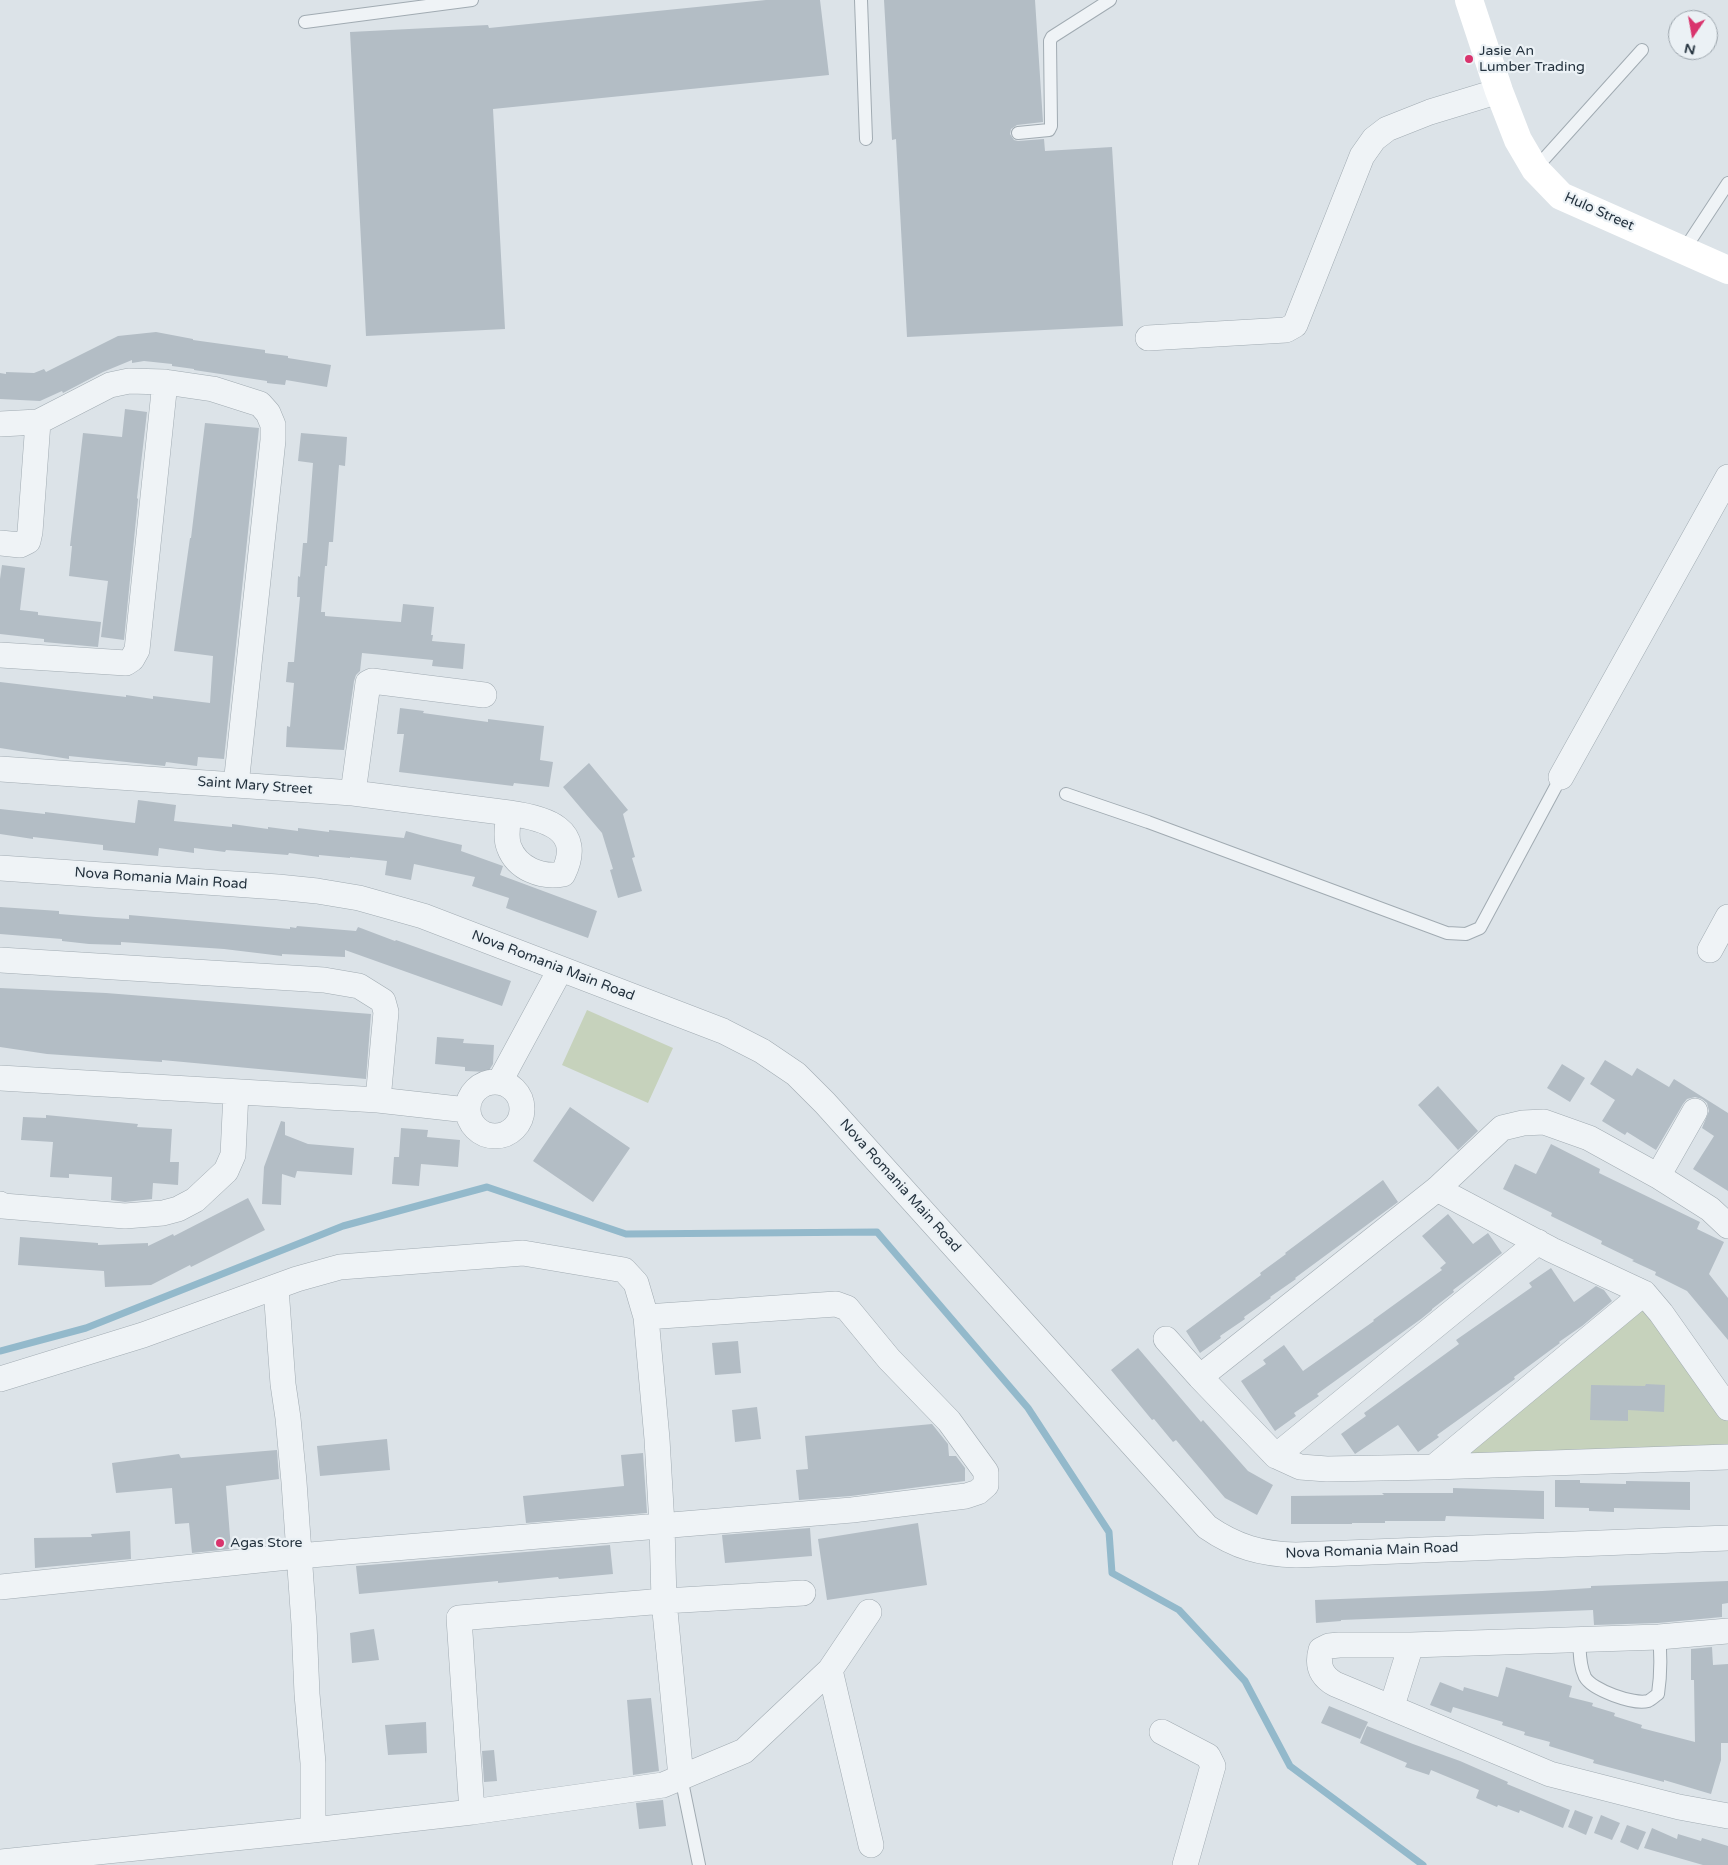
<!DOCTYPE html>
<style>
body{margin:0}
#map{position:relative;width:1728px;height:1865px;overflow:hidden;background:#dce3e8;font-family:"Varela Round",sans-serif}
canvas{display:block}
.north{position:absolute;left:1668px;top:10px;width:50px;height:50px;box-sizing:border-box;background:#ebf1f5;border:1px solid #9ca5ac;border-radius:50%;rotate:192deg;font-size:14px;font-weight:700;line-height:20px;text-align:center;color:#25333f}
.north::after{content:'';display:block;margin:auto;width:18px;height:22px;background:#d9346d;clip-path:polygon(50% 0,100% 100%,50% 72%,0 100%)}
</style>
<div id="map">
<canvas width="1728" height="1865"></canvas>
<div class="north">N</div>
</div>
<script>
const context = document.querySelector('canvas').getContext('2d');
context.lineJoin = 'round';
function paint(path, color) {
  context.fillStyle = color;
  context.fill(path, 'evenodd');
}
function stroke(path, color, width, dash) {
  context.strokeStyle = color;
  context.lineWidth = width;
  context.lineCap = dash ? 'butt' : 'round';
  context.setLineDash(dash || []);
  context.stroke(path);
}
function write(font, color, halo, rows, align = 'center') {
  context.font = font + ' "Varela Round",sans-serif';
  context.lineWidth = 4.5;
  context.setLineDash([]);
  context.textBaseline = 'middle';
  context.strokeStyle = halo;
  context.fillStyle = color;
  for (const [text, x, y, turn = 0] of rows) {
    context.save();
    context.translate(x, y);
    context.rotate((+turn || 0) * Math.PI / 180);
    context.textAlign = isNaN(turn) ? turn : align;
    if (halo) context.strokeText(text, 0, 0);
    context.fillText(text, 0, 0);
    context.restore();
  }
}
const green = new Path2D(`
 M 587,1010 L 673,1048 L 648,1103 L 562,1065 Z
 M 1646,1307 L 1728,1413 L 1728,1448 L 1465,1455 Z`);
const stream = new Path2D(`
 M 0,1351 L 86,1328 L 343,1226 L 487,1187 L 626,1234 L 877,1232 L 1028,1408 L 1109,1532 L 1112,1573 L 1179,1610 L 1245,1681 L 1290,1766 L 1423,1865`);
const building = new Path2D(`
 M 766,0 L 820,0 L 829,75 L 493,109 L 505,329 L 366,336 L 350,32 L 488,25 L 489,28 Z
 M 884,0 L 1035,0 L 1043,122 L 1017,125 L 1011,129 L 1010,134 L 1014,140 L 1018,141 L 1044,139 L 1045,151 L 1112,147 L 1123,326 L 907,337 L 896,139 L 892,140 Z
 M 156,332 L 193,339 L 193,340 L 265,350 L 265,353 L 288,356 L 288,358 L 331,365 L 327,387 L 286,380 L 285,385 L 267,383 L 267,381 L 194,370 L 194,369 L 172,366 L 172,364 L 144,361 L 132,363 L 132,360 L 103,372 L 63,393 L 62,391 L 40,401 L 0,399 L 0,373 L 6,374 L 6,372 L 34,373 L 44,369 L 46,372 L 118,336 Z
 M 125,409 L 147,412 L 137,498 L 138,499 L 124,640 L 101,637 L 108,581 L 69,576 L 72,546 L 70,546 L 83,433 L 122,437 Z
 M 205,423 L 259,428 L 224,759 L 198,757 L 197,766 L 166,762 L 165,766 L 69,756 L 69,759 L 0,748 L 0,682 L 126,697 L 126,695 L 153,699 L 153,696 L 210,703 L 213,656 L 174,651 L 190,538 L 191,538 Z
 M 301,433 L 347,437 L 345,466 L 339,465 L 333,542 L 329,542 L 327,566 L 325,566 L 321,612 L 325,612 L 325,616 L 401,622 L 403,604 L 434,607 L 431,635 L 433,635 L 432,641 L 465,644 L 463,669 L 432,666 L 433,660 L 362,653 L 360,671 L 356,675 L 354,681 L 344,750 L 286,747 L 287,726 L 290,727 L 294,683 L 286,682 L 288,662 L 294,662 L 300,597 L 297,597 L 298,576 L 300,577 L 303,543 L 307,543 L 313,463 L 298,461 Z
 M 2,565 L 25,568 L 20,610 L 38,612 L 38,615 L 101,622 L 98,647 L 44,642 L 44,639 L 0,634 L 0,579 Z
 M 400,708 L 424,711 L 423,713 L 488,722 L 488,719 L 544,726 L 540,760 L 553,762 L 549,787 L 514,783 L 513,786 L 399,772 L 404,734 L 397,734 Z
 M 589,763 L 628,810 L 623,814 L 635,857 L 632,858 L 642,891 L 618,898 L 610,870 L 613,869 L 602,833 L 563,787 Z
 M 138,800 L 176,805 L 174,821 L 232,827 L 232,824 L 268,829 L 268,827 L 298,831 L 298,828 L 329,832 L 329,830 L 404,838 L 406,831 L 424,836 L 462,845 L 461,851 L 503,866 L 500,875 L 597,911 L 588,938 L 506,908 L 509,898 L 472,886 L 475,877 L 414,864 L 411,880 L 385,875 L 387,861 L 350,857 L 350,858 L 319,855 L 319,857 L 289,853 L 288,855 L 226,850 L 225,852 L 194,848 L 194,853 L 159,848 L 158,856 L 103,850 L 103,845 L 33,837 L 33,839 L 0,834 L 0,809 L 45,814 L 45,812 L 135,823 Z
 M 0,907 L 59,911 L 59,914 L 96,917 L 129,919 L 129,915 L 290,929 L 290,927 L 296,928 L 297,926 L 356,931 L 358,927 L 395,941 L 396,940 L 511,981 L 502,1006 L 345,950 L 345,957 L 282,954 L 282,956 L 224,949 L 121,942 L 121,945 L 89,944 L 62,941 L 62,939 L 0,934 Z
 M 0,988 L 106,993 L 371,1014 L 366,1079 L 162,1060 L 162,1062 L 47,1054 L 0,1047 Z
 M 437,1037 L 464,1039 L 463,1043 L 494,1045 L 493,1064 L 488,1072 L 465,1071 L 465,1067 L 435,1064 Z
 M 1605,1060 L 1632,1076 L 1637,1068 L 1669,1087 L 1674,1079 L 1728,1113 L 1728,1191 L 1693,1169 L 1714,1136 L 1702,1128 L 1709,1111 L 1707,1103 L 1702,1099 L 1695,1097 L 1687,1099 L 1683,1104 L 1656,1150 L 1627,1132 L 1625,1135 L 1602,1121 L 1615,1100 L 1590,1084 Z
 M 1562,1064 L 1585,1078 L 1570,1102 L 1547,1088 Z
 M 1438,1086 L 1478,1131 L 1458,1150 L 1418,1105 Z
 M 570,1107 L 630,1148 L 593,1202 L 533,1161 Z
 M 46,1115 L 138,1124 L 137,1127 L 172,1129 L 170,1162 L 179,1162 L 178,1185 L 153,1183 L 152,1199 L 125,1202 L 111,1200 L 112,1177 L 69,1174 L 69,1178 L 50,1177 L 53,1142 L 21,1140 L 23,1117 L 46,1118 Z
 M 281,1121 L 285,1122 L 285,1135 L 308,1144 L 354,1148 L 352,1175 L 297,1171 L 295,1178 L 282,1174 L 281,1205 L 262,1204 L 264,1167 Z
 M 401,1128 L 428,1130 L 427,1137 L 460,1140 L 458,1167 L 421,1164 L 419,1186 L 392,1184 L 394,1157 L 399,1157 Z
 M 1551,1144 L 1600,1169 L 1599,1173 L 1700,1222 L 1697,1229 L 1724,1242 L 1709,1274 L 1728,1298 L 1728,1340 L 1687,1291 L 1655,1275 L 1656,1272 L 1632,1261 L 1634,1260 L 1601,1244 L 1602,1241 L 1551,1216 L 1552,1213 L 1503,1189 L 1515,1164 L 1536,1174 Z
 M 1383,1180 L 1398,1202 L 1295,1278 L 1296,1279 L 1270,1297 L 1271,1298 L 1244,1317 L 1245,1319 L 1220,1336 L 1221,1338 L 1200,1353 L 1186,1331 L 1261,1275 L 1260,1273 L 1286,1254 L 1285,1253 Z
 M 248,1198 L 265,1230 L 191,1267 L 190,1265 L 151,1285 L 105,1287 L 104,1271 L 18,1265 L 20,1237 L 98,1243 L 98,1245 L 148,1243 L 148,1246 L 173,1234 L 174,1236 Z
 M 1448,1214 L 1473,1244 L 1488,1233 L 1502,1253 L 1453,1290 L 1454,1292 L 1432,1309 L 1432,1310 L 1421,1319 L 1317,1394 L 1319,1396 L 1294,1413 L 1296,1416 L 1275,1431 L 1241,1381 L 1266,1364 L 1263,1360 L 1284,1345 L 1303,1371 L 1374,1321 L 1373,1320 L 1442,1270 L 1440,1268 L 1446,1263 L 1422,1236 Z
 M 1551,1268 L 1574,1302 L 1596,1286 L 1604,1290 L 1612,1301 L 1582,1326 L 1559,1342 L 1560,1343 L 1514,1377 L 1515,1379 L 1437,1435 L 1439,1437 L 1418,1452 L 1398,1425 L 1355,1454 L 1341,1434 L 1366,1416 L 1364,1413 L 1459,1344 L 1456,1340 L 1532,1287 L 1529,1283 Z
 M 738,1341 L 741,1373 L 715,1375 L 712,1343 Z
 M 1138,1348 L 1201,1422 L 1203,1420 L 1248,1471 L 1273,1485 L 1257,1515 L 1225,1498 L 1176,1440 L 1173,1442 L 1154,1419 L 1152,1420 L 1111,1370 Z
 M 1646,1384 L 1665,1385 L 1664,1412 L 1628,1410 L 1628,1421 L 1590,1420 L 1591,1385 L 1645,1386 Z
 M 757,1407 L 761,1439 L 735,1442 L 732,1410 Z
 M 932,1424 L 948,1444 L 949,1456 L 956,1456 L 965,1468 L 965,1481 L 851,1496 L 799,1500 L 796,1470 L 808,1469 L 805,1436 Z
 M 387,1439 L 390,1470 L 320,1476 L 317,1446 Z
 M 277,1450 L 279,1479 L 226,1486 L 231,1549 L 192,1553 L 189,1523 L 175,1524 L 172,1488 L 116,1493 L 112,1463 L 179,1454 L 181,1458 Z
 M 643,1453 L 647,1513 L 526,1523 L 523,1496 L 624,1486 L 621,1455 Z
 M 1555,1480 L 1580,1480 L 1580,1483 L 1626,1484 L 1626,1481 L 1690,1482 L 1690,1510 L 1614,1508 L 1614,1512 L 1589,1511 L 1589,1508 L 1555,1507 Z
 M 1453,1488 L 1544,1491 L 1544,1519 L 1446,1516 L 1445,1521 L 1385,1521 L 1385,1523 L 1352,1523 L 1352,1524 L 1291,1524 L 1291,1496 L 1384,1495 L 1382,1493 L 1453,1493 Z
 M 918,1523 L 927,1585 L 827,1600 L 818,1539 Z
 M 810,1528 L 812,1556 L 725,1563 L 722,1535 Z
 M 130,1531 L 131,1559 L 35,1568 L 34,1538 L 92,1537 L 91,1534 Z
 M 610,1545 L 613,1574 L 559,1579 L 558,1577 L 498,1583 L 498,1581 L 359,1594 L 356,1566 Z
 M 1728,1581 L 1728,1603 L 1722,1604 L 1722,1617 L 1658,1623 L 1594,1625 L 1593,1610 L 1341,1620 L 1341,1621 L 1316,1623 L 1315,1600 L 1542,1591 L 1591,1588 L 1591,1586 Z
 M 374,1629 L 379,1660 L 352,1663 L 350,1633 Z
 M 1712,1647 L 1713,1665 L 1728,1664 L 1728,1743 L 1721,1743 L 1721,1760 L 1711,1794 L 1664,1780 L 1664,1782 L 1593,1763 L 1594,1760 L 1549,1746 L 1550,1742 L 1524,1735 L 1525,1732 L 1502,1725 L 1503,1722 L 1453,1707 L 1451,1713 L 1430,1705 L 1440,1682 L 1463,1691 L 1464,1687 L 1498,1697 L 1506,1667 L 1572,1686 L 1569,1697 L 1593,1703 L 1592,1706 L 1615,1713 L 1614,1716 L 1642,1725 L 1641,1728 L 1695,1742 L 1694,1680 L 1691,1680 L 1691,1649 Z
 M 651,1698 L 659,1771 L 633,1775 L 627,1700 Z
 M 1329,1706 L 1368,1722 L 1360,1739 L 1321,1723 Z
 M 426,1722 L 427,1753 L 388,1755 L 385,1725 Z
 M 1367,1726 L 1413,1744 L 1460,1761 L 1508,1782 L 1507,1784 L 1570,1810 L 1563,1828 L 1520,1810 L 1519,1813 L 1498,1805 L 1497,1807 L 1476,1798 L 1479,1790 L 1431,1770 L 1429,1775 L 1405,1767 L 1407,1763 L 1360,1743 Z
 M 494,1750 L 497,1781 L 484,1782 L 482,1751 Z
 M 663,1800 L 666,1826 L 639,1829 L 636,1803 Z
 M 1575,1810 L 1593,1817 L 1586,1835 L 1568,1827 Z
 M 1601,1815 L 1620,1823 L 1612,1840 L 1594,1833 Z
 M 1627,1825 L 1646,1832 L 1638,1850 L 1620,1842 Z
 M 1652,1828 L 1677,1839 L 1678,1834 L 1701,1841 L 1702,1838 L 1728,1846 L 1728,1865 L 1703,1865 L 1644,1848 Z`);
const service = new Path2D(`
 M 861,0 L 866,139
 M 305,22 L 472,0
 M 1018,133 L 1049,130 L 1051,126 L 1050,41 L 1052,37 L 1110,0
 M 1535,169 L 1642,50
 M 1684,250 L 1728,183
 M 1066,794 L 1148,822 L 1447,933 L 1466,934 L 1480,928 L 1561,777
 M 1579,1638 C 1580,1651 1579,1665 1585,1677 C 1592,1690 1634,1705 1648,1701 C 1651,1700 1655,1696 1658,1694 C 1661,1674 1661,1656 1659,1637
 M 681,1777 L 699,1865`);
const minor = new Path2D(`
 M 1148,338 L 1286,330 L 1295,325 L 1362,156 L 1374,139 L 1387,129 L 1430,112 L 1499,91
 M 0,424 L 38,422 L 110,385 L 129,381 L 165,382 L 213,389 L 260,404 L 268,413 L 273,425 L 273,440 L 236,785
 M 0,543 L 20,545 L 28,541 L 30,532 L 38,422
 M 0,655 L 126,663 L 132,659 L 137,650 L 165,382
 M 0,769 L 353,793 L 509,813 C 545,818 585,829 563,874 C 542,878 517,869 509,847 C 505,837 508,823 509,813
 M 1561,777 L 1728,477
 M 353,793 L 368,683 L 372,681 L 484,695
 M 0,868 L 278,887 L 317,891 L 359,898 L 423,916 L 723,1031 L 762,1051 L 796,1074 L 825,1103 L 1207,1527 C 1236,1547 1261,1554 1296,1555 L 1728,1538
 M 1710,950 L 1728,917
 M 0,960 L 324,980 L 359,986 L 383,1001 L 386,1012 L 378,1100 L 0,1078
 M 500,1081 L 560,970
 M468 1109a27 27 0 1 1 54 0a27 27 0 1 1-54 0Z
 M 378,1100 L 467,1110
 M 1658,1176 L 1695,1111
 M 1437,1189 L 1552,1250 L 1644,1293
 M 0,1204 L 3,1206 L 125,1216 L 163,1213 L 178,1209 L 195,1200 L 226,1171 L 233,1155 L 236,1092
 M 276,1288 L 283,1384 L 288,1418 L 294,1482 L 304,1624 L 307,1694 L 313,1763 L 313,1830
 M 1166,1339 L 1200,1377 L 1276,1456 L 1300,1467 L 1327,1469 L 1434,1467 L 1728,1457
 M 1200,1377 L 1437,1189 L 1502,1128 L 1523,1123 L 1544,1122 L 1589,1138 L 1658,1176 L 1710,1209 L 1728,1226
 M 0,1379 L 143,1335 L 297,1279 L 340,1267 L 523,1253 L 624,1270 L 636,1283 L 646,1317 L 657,1439 L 662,1525 L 664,1601 L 681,1777
 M 1276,1456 L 1538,1242
 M 1434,1467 L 1644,1293 L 1661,1313 L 1728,1408
 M 0,1587 L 298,1556 L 852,1510 L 966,1496 L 978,1492 L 986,1485 L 986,1472 L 949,1421 L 889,1359 L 847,1308 L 836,1304 L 646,1317
 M 1728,1631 L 1659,1637 L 1411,1645 L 1339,1645 L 1329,1646 L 1321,1650 C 1317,1665 1321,1676 1335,1684 L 1550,1774 L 1679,1807 L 1728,1816
 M 830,1670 L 871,1845
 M 1392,1706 L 1411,1645
 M 1162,1732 L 1208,1756 L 1213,1766 L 1185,1865
 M 472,1812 L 459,1618 L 664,1601 L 803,1593
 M 0,1862 L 313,1830 L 472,1812 L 663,1785 L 744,1751 L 830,1670 L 869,1612`);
const secondary = new Path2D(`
 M 1469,0 L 1499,91 L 1518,140 L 1535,169 L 1561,196 L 1728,270`);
const markers = [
 [1469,59,5,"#d9346d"],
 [220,1543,5,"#d9346d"]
];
const poiNames = [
 ["Jasie An",1479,51],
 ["Lumber Trading",1479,67],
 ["Agas Store",230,1543]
];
const streetNames = [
 ["Hulo Street",1599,212,24],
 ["Saint Mary Street",255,786,4],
 ["Nova Romania Main Road",161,879,4],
 ["Nova Romania Main Road",553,966,21],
 ["Nova Romania Main Road",900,1186,48],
 ["Nova Romania Main Road",1372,1551,-2]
];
paint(green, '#c6d2bc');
stroke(stream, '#93b9cb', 7);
paint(building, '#b3bdc5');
stroke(service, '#a1abb2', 14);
stroke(minor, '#a1abb2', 26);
stroke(service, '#eff3f6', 12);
stroke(minor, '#eff3f6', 25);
stroke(secondary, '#fff', 28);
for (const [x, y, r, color] of markers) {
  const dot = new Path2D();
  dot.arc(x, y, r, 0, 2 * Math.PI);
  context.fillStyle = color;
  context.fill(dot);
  stroke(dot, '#ebf1f5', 2);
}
write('14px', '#25333f', '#ebf1f5', poiNames, 'left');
write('14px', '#25333f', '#ebf1f5', streetNames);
</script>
